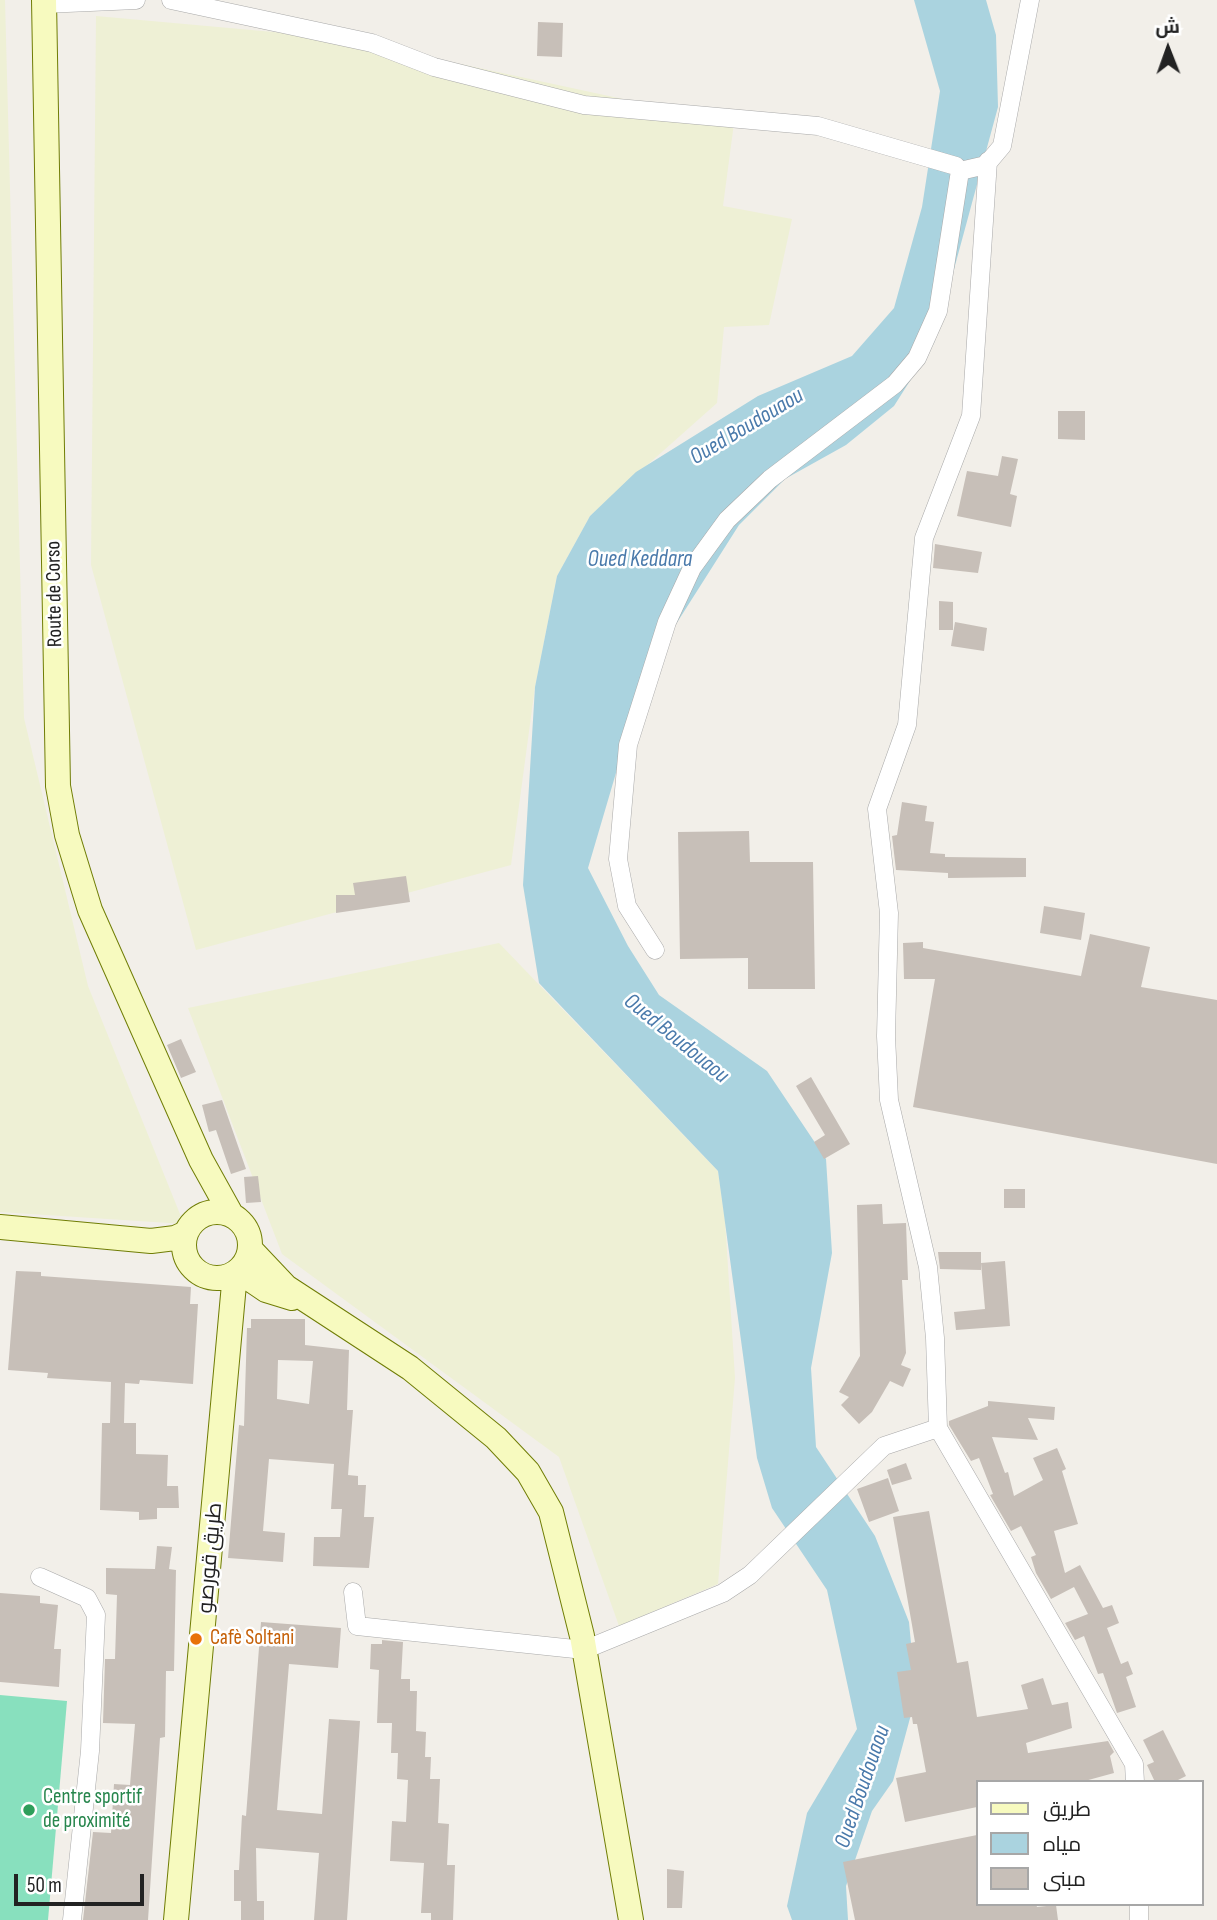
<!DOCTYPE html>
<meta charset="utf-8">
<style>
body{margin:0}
#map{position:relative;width:1217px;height:1920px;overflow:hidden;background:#f2efe9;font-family:"Sofia Sans Condensed",Cairo,sans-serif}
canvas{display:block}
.legend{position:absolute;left:976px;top:1780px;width:228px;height:126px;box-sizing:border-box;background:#fff;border:2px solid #a7a7a7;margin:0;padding:9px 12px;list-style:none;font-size:21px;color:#222}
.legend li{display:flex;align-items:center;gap:14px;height:35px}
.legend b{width:35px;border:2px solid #a7a7a7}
.north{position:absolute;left:1133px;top:14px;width:70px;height:70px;-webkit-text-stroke:5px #fff;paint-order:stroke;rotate:359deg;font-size:19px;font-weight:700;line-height:28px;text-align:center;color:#222}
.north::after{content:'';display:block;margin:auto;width:24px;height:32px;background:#222;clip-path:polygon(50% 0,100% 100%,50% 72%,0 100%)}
.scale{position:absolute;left:14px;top:1874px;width:130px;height:32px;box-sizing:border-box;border:4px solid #222;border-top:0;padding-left:9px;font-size:21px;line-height:24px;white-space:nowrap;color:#222;-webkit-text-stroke:5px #fff;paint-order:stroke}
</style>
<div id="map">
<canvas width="1217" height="1920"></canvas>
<ul class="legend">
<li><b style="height:9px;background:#f7fabf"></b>طريق</li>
<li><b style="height:19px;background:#aad3df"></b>مياه</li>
<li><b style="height:19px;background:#c7bfb8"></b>مبنى</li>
</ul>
<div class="north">ش</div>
<div class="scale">50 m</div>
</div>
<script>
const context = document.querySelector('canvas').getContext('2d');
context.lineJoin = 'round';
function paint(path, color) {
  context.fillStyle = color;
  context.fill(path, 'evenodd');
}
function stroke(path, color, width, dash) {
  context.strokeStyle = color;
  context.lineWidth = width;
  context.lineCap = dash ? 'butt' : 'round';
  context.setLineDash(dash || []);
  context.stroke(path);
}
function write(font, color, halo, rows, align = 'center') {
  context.font = font + ' "Sofia Sans Condensed",Cairo,sans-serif';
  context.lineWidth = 5;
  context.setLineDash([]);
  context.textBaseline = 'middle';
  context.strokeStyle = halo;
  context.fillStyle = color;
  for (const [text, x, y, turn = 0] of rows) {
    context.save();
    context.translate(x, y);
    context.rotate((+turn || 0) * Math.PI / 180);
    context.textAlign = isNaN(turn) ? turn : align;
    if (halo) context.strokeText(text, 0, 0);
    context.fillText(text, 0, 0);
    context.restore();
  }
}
const farmland = new Path2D(`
 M 0,0 L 5,0 L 24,718 L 88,986 L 184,1224 L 0,1212 Z
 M 96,16 L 340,38 L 734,123 L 723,206 L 792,219 L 769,325 L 724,327 L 717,403 L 590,516 L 557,576 L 535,687 L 511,865 L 196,950 L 91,565 Z
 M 499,943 L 718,1171 L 725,1220 L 735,1378 L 718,1584 L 619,1626 L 559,1457 L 282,1254 L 188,1008 Z`);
const pitch = new Path2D(`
 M 0,1695 L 67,1701 L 48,1920 L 0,1920 Z`);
const water = new Path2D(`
 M 914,0 L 986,0 L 996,35 L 998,107 L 934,343 L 894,406 L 846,445 L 785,479 L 739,525 L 671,632 L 631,722 L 588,868 L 628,946 L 659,995 L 767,1071 L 826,1159 L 832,1253 L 811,1368 L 816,1447 L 875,1536 L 909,1622 L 916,1696 L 893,1781 L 872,1811 L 846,1886 L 848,1920 L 792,1920 L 787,1906 L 807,1813 L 857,1729 L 827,1590 L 772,1508 L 757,1458 L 718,1171 L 539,983 L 523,885 L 535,687 L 557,576 L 590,516 L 636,472 L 758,396 L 852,356 L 894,308 L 922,207 L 940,91 Z`);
const building = new Path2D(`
 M 538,22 L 563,23 L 562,57 L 537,56 Z
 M 1058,411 L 1085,411 L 1085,440 L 1058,439 Z
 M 1002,456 L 1018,459 L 1010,494 L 1017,496 L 1011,527 L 957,516 L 967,471 L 998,476 Z
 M 935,544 L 982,552 L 978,573 L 933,568 Z
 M 939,601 L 953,602 L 953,630 L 939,630 Z
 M 955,622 L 987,628 L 984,651 L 951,646 Z
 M 902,802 L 927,806 L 925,821 L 934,822 L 930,853 L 945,854 L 945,857 L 1026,858 L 1026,877 L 948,878 L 948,873 L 896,870 L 892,836 L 897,835 Z
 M 749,831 L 750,862 L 813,862 L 815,989 L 748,989 L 748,958 L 680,959 L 678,832 Z
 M 406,876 L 410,902 L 336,913 L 336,895 L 355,895 L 353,883 Z
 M 1044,906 L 1085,913 L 1081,940 L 1040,933 Z
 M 1090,934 L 1150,947 L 1141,987 L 1217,1000 L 1217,1164 L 913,1107 L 935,979 L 904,979 L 903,943 L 923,942 L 923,948 L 1081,976 Z
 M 181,1039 L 196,1072 L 181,1078 L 167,1045 Z
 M 811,1077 L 850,1144 L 824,1159 L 814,1142 L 825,1135 L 796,1086 Z
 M 222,1100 L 246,1169 L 231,1174 L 216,1130 L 209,1132 L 202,1105 Z
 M 258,1176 L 261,1202 L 246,1203 L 244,1177 Z
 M 1004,1189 L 1025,1189 L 1025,1208 L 1004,1208 Z
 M 882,1204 L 883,1224 L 906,1223 L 908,1280 L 902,1280 L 906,1353 L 901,1365 L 911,1369 L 903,1387 L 890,1381 L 872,1412 L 859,1424 L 841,1405 L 849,1397 L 839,1392 L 860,1356 L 857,1205 Z
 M 938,1252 L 981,1252 L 981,1270 L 940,1269 Z
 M 1005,1261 L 1010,1326 L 956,1330 L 954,1312 L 985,1309 L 981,1263 Z
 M 16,1271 L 41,1272 L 41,1276 L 191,1287 L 190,1304 L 198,1304 L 193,1384 L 140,1380 L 139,1384 L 125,1383 L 124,1423 L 136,1423 L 136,1454 L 168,1455 L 167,1486 L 178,1486 L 179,1508 L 157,1508 L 157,1519 L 139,1520 L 139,1512 L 100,1510 L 102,1423 L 110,1423 L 111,1382 L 47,1378 L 48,1373 L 8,1370 Z
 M 251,1319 L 305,1319 L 305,1345 L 349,1350 L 347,1410 L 353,1410 L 348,1475 L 358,1476 L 358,1485 L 366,1485 L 364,1517 L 374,1517 L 369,1568 L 313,1566 L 314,1537 L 340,1537 L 342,1509 L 331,1509 L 334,1464 L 269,1459 L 263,1531 L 285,1533 L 283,1562 L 228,1558 L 239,1425 L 244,1426 L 247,1328 L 251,1328 ZM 278,1360 L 313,1361 L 309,1404 L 277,1399 Z
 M 988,1401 L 1055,1407 L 1054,1420 L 1028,1418 L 1038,1440 L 992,1437 L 1005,1473 L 1008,1472 L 1014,1496 L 1043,1480 L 1033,1458 L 1057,1448 L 1066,1469 L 1062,1471 L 1078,1524 L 1054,1531 L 1065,1573 L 1080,1565 L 1103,1608 L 1112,1605 L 1119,1623 L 1107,1628 L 1121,1664 L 1128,1661 L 1133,1674 L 1126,1677 L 1136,1707 L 1117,1713 L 1103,1673 L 1098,1674 L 1084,1636 L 1075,1640 L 1065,1623 L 1088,1614 L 1074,1587 L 1051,1599 L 1036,1573 L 1031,1557 L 1036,1555 L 1021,1526 L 1011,1531 L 990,1495 L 993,1494 L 979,1458 L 971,1461 L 949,1425 L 949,1421 L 988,1406 Z
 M 906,1463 L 912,1479 L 892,1485 L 887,1470 Z
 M 888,1478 L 899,1511 L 869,1522 L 857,1489 Z
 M 929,1511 L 957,1663 L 968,1661 L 977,1717 L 1028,1709 L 1021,1685 L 1043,1678 L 1052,1705 L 1068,1702 L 1072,1728 L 1026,1743 L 1028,1753 L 1108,1741 L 1114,1752 L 1110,1756 L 1114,1773 L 1081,1782 L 977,1782 L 977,1807 L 905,1822 L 896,1778 L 926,1772 L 917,1724 L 913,1724 L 912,1717 L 904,1718 L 897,1672 L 911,1670 L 906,1644 L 915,1642 L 893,1517 Z
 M 157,1546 L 172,1547 L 169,1569 L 176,1570 L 174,1671 L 166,1671 L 165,1737 L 160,1738 L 148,1920 L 83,1920 L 93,1832 L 111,1833 L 114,1784 L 130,1785 L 135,1724 L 103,1723 L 105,1659 L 115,1659 L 117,1595 L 106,1594 L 106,1568 L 155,1569 Z
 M 0,1593 L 40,1596 L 40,1603 L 58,1605 L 54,1649 L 61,1649 L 59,1687 L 0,1682 Z
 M 261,1622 L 341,1628 L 338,1668 L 289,1664 L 277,1810 L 322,1814 L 329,1719 L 360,1721 L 347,1920 L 314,1920 L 319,1853 L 256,1848 L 257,1901 L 264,1901 L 264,1920 L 241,1920 L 241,1901 L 234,1901 L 234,1870 L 239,1870 L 242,1815 L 246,1816 Z
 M 382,1640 L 403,1642 L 401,1679 L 410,1679 L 410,1691 L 417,1691 L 416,1731 L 426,1732 L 425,1757 L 431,1757 L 430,1779 L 440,1779 L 438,1823 L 449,1824 L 447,1865 L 455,1865 L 453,1920 L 431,1920 L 431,1913 L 421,1913 L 424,1863 L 390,1861 L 392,1821 L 406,1822 L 408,1780 L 397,1779 L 398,1753 L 391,1753 L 392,1723 L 377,1723 L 379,1670 L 370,1669 L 371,1644 L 382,1644 Z
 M 1163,1730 L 1186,1776 L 1174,1782 L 1155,1782 L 1147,1765 L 1154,1762 L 1143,1740 Z
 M 977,1835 L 977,1904 L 1036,1904 L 1037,1907 L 1056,1905 L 1058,1920 L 855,1920 L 843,1862 Z
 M 667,1869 L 684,1871 L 682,1908 L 667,1908 Z`);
const minor = new Path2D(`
 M 171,0 L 372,43 L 434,67 L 584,105 L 818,126 L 956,166 L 960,171 L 986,165 L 1002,146 L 1030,0
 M 44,4 L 136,0
 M 988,161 L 971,416 L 924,538 L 907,725 L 877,809 L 889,913 L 886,1036 L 889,1100 L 928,1267 L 935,1338 L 938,1428 L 1134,1764 L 1135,1782
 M 655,950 L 627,906 L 618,859 L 628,745 L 667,622 L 692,568 L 727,520 L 770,479 L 895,384 L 917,358 L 938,311 L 960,171
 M 40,1577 L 87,1598 L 96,1615 L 90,1751 L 72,1920
 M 353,1592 L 357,1626 L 584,1650 L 723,1593 L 750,1575 L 884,1446 L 938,1428
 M 1139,1904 L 1139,1920`);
const secondary = new Path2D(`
 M 44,0 L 58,786 L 67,835 L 90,910 L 201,1160 L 231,1214
 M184 1245a33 33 0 1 1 66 0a33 33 0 1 1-66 0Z
 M 0,1227 L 151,1241 L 175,1238 L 186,1233
 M 251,1250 L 286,1287 L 410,1368 L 496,1438 L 528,1472 L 551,1512 L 582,1636 L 631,1920
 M 238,1271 L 266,1290 L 292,1298
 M 176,1920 L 235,1273`);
const markers = [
 [196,1639,7,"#e8710a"],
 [29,1810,7,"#2e9e5b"]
];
const streetNames = [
 ["Route de Corso",55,594,-91],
 ["طريق قورصو",211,1558,-85]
];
const foodNames = [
 ["Cafè Soltani",210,1639]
];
const leisureNames = [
 ["Centre sportif",43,1798],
 ["de proximité",43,1822]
];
const waterNames = [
 ["Oued Boudouaou",747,427,-31],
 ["Oued Keddara",640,560],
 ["Oued Boudouaou",676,1039,39],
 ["Oued Boudouaou",863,1787,-71]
];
paint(farmland, '#eef0d5');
paint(pitch, '#88e0be');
paint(water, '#aad3df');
paint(building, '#c7bfb8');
stroke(minor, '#a9a9a9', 19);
stroke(secondary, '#707d05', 26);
stroke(minor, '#fff', 18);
stroke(secondary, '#f7fabf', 24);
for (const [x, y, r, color] of markers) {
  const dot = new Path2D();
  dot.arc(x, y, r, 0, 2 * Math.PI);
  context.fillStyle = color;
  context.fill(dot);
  stroke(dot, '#fff', 2.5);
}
write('21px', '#222', '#fff', streetNames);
write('21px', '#c56008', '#fff', foodNames, 'left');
write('21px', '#27864d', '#fff', leisureNames, 'left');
write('italic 23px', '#4a7aab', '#fff', waterNames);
</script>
